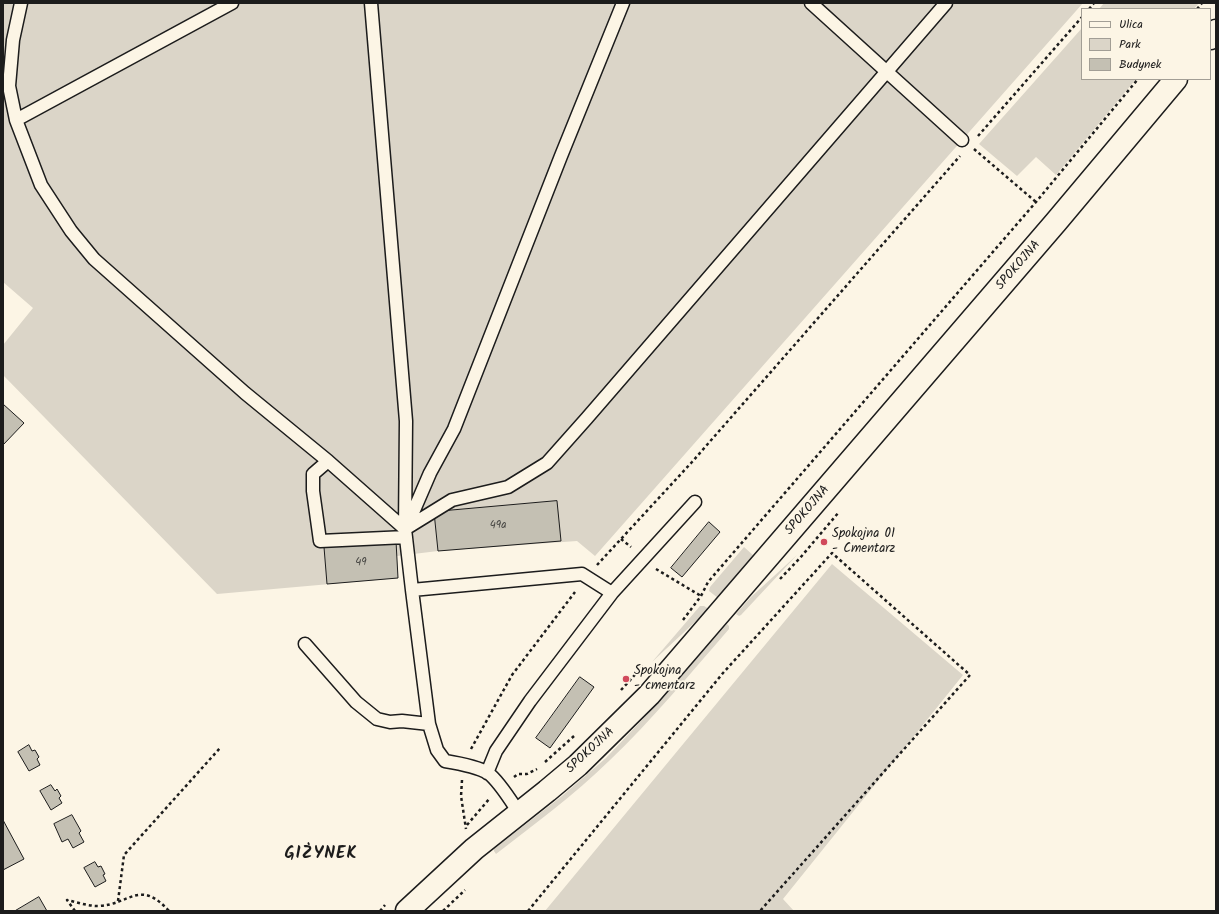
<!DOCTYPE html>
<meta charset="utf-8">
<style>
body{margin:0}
#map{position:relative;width:1219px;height:914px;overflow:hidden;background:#fcf5e5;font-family:Kalam,sans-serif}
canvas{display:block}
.frame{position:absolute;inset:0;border:4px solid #1c1c1c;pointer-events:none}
.legend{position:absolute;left:1081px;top:8px;width:130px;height:72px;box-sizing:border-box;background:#fcf5e5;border:1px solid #a29e95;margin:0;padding:5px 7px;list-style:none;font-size:12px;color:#1c1c1c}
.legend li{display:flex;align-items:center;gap:8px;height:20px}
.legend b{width:20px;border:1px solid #a29e95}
</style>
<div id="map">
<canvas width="1219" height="914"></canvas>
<div class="frame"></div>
<ul class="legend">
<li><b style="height:5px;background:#fcf5e5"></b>Ulica</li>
<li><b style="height:11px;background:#dbd5c8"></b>Park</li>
<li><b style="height:11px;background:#c4c0b3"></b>Budynek</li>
</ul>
</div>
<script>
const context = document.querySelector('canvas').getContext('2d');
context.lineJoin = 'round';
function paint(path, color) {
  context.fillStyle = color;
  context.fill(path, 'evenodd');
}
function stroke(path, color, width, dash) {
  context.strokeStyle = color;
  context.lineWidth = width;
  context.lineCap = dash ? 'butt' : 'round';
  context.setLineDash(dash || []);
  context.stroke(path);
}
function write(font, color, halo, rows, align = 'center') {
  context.font = font + ' Kalam,sans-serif';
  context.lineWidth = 3.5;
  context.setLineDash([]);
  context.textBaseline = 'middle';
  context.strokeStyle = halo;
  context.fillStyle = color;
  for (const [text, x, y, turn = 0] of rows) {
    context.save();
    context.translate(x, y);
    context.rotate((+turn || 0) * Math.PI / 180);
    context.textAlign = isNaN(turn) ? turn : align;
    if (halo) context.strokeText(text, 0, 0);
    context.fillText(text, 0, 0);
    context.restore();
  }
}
const green = new Path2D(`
 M 3,3 L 1083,3 L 595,556 L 577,541 L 438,551 L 397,556 L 398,578 L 217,594 L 3,375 L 3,345 L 33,308 L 3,282 Z
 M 1104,3 L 1199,3 L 1194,9 L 1099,9 Z
 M 1082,28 L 1082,79 L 1136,79 L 1056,175 L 1036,157 L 1017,176 L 979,144 Z
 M 744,547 L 754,556 L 718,598 L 709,591 L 710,587 Z
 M 797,555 L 741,615 L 739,616 L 736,614 L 751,597 Z
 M 832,564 L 963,675 L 783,899 L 794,911 L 545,911 Z
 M 700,606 L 704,606 L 709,609 L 652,662 Z
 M 727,624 L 729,626 L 729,629 C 690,674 652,720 609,761 C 574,795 535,824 496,854 L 494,851 L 494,849 L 562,796 L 606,758 L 643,719 Z`);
const building = new Path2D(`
 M 3,404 L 24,423 L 3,445 Z
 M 557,501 L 561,541 L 438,551 L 434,512 Z
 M 709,522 L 720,532 L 682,577 L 671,568 Z
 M 396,541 L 398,578 L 327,584 L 324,547 Z
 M 580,677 L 594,687 L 550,748 L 536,738 Z
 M 29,745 L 32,751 L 35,750 L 39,757 L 37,759 L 40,765 L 29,771 L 18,752 Z
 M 51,785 L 55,791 L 57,789 L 61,796 L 59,798 L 62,803 L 51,810 L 40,791 Z
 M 72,815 L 81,831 L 79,833 L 84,842 L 73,848 L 68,839 L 62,842 L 54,824 Z
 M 3,820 L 24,859 L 3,870 Z
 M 95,862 L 98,867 L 101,866 L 105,874 L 103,875 L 106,881 L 95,887 L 84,868 Z
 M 39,897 L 47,911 L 15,911 Z`);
const path = new Path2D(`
 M 1089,9 L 1094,3
 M 1197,9 L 1202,3
 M 978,136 L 1082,17
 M 974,149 L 1036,202
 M 621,539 L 631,547
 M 597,565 L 692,462 L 960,156
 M 656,569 L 701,596
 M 780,579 L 800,558 L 839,512
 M 683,620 L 701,596 L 708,582 L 1036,202 L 1138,79
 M 621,690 L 643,666
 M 471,749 L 512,675 L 575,592
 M 545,762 L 574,736
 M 514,777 L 518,774 L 527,774 L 537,769
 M 462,780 L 461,796 L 466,829
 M 467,825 L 490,798
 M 118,901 L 124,855 L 220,748
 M 75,911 L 67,900 C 77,902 87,906 98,906 C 130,905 139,878 169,911
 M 380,911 L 385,905
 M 443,911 L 465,890
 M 528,911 L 723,673 L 832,553 L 970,675 L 760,911`);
const service = new Path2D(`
 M 232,3 L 16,120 L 41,185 L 71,231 L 94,259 L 245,393 L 328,461 L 405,529
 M 371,3 L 406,421 L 405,529 L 412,590
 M 811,3 L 962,140
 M 16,120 L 9,86 L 13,40 L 21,3
 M 328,461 L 313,474 L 313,491 L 320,541 L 406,537
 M 408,524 L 430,473 L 454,429 L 561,156 L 623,3
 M 405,529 L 452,500 L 508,487 L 547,463 L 587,418 L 946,3
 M 305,644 L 356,702 L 377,719 L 390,722 L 402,721 L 429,724
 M 487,773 L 496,751 L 530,701 L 612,593 L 695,502
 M 519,813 C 511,801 499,781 488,773 C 478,767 457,763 445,761 L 437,750 L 429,724 L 412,590 L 582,574 L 612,593`);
const tertiary = new Path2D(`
 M 1210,38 L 1216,31
 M 407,911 L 474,849 L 547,791 L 578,765 L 649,695 L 1056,222 L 1176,79`);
const markers = [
 [824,542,4,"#d1495b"],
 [626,679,4,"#d1495b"]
];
const numberNames = [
 ["49a",498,526],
 ["49",361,563]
];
const streetNames = [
 ["SPOKOJNA",1019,266,-49],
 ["SPOKOJNA",808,511,-49],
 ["SPOKOJNA",591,751,-43]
];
const poiNames = [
 ["Spokojna 01",832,535],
 ["- Cmentarz",832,550],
 ["Spokojna",634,672],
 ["- cmentarz",634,687]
];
const districtNames = [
 ["GIŻYNEK",321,855]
];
paint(green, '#dbd5c8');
paint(building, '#c4c0b3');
stroke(building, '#1c1c1c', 1);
stroke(service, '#1c1c1c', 15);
stroke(tertiary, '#1c1c1c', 25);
stroke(path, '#1c1c1c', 2.5, [3, 3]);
stroke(service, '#fcf5e5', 12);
stroke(tertiary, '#fcf5e5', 22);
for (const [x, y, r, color] of markers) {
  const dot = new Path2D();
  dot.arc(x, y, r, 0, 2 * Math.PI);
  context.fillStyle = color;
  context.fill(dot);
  stroke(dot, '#fcf5e5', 1.5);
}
write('11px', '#464542', null, numberNames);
write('13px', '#1c1c1c', '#fcf5e5', streetNames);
write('13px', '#1c1c1c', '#fcf5e5', poiNames, 'left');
context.letterSpacing = '1px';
write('bold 17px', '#1c1c1c', '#fcf5e5', districtNames);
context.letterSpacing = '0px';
</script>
